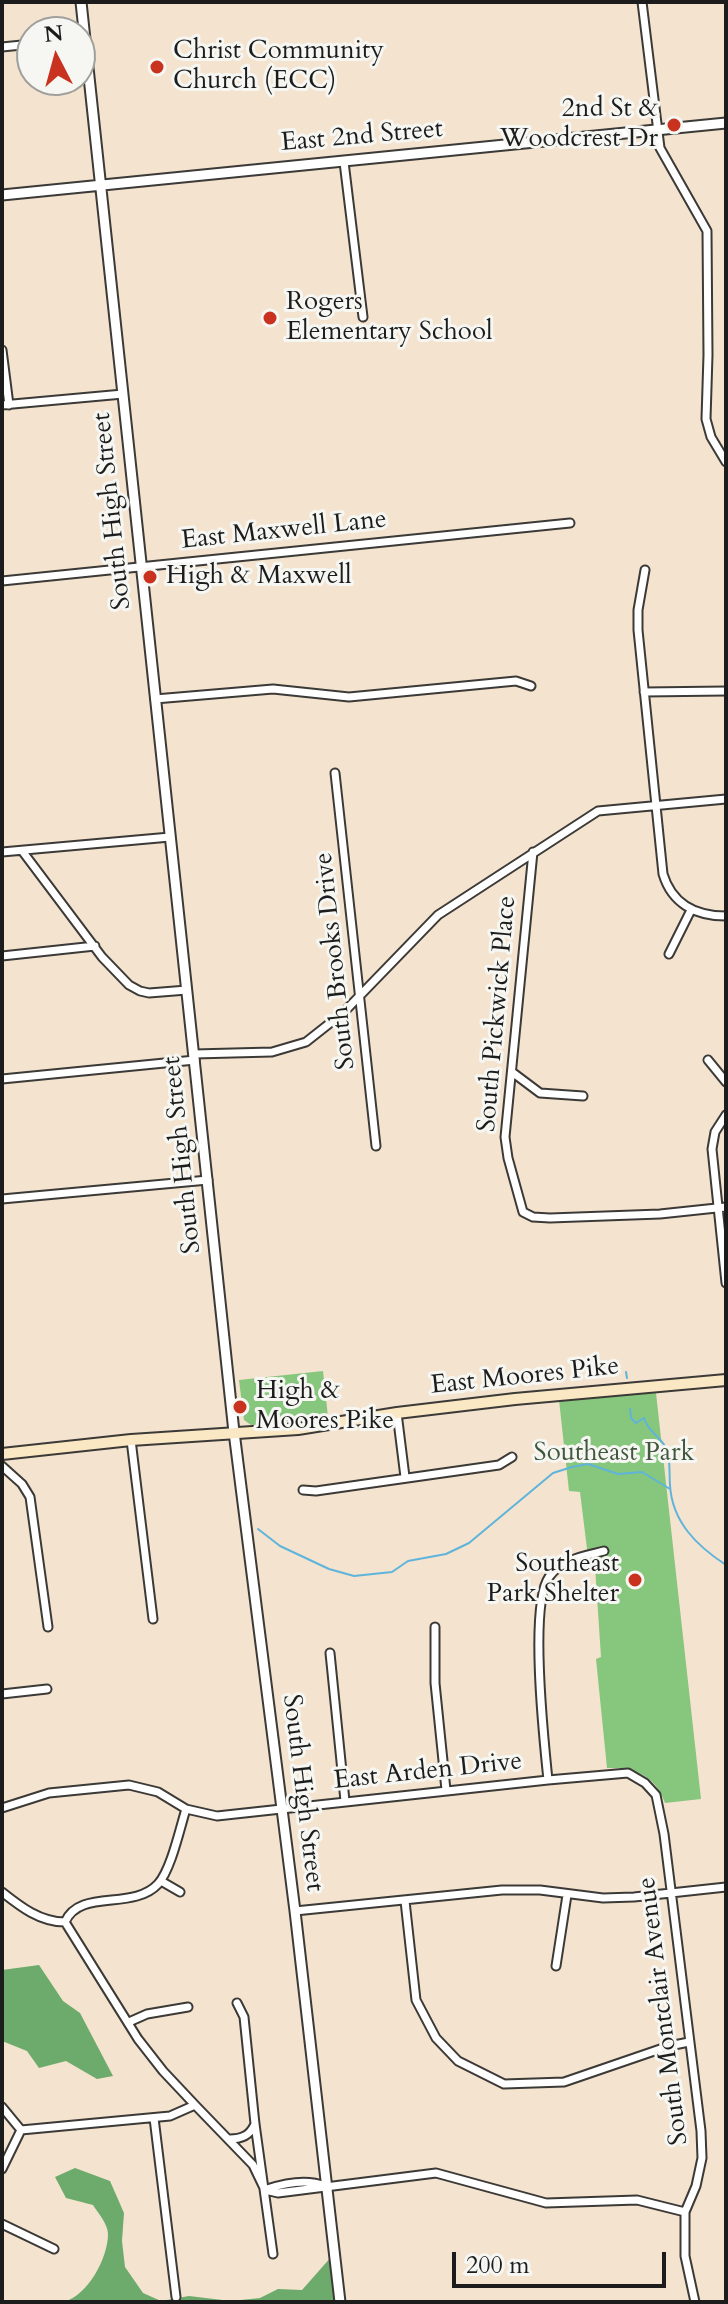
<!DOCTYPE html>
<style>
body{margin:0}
#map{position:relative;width:728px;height:2304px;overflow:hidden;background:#f4e3cf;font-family:Cardo,serif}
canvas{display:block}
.frame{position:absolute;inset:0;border:4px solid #1c1c1c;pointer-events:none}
.north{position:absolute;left:16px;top:16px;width:80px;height:80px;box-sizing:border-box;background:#f6f6f2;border:2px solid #9f9f9c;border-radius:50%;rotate:354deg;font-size:22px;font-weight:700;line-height:32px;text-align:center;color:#1c1c1c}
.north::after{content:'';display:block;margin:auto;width:28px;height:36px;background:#c8321e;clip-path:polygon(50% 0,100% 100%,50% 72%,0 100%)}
.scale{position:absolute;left:452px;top:2252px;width:214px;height:36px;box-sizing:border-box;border:4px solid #1c1c1c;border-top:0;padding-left:10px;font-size:24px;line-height:28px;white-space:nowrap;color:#1c1c1c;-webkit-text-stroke:6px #f6f6f2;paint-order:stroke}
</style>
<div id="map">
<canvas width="728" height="2304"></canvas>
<div class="frame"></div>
<div class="north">N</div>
<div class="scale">200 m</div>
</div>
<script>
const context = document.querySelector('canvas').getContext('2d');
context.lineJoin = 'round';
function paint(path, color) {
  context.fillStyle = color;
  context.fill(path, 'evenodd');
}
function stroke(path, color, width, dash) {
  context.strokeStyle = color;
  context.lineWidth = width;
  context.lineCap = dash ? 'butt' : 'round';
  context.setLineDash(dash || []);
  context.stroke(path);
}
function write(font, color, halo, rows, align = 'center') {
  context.font = font + ' Cardo,serif';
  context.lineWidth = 6;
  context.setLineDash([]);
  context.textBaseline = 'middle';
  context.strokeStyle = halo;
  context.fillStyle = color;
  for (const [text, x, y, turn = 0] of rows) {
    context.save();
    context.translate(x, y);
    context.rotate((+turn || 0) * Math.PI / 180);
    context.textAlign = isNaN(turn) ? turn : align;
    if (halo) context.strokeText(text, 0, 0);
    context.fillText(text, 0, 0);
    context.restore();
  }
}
const green = new Path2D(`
 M 323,1371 L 328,1417 L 251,1425 L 244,1420 L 239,1380 Z
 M 656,1393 L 701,1799 L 665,1803 C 655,1775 635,1768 607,1768 L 596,1659 L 601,1657 L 595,1566 L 589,1565 L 580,1492 L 569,1491 L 559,1400 Z`);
const forest = new Path2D(`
 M 39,1965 L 63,2001 L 80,2013 L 113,2076 L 97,2079 L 66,2061 L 39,2068 L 27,2051 L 2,2041 L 2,1970 Z
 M 75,2168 L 110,2181 L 124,2213 L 122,2241 L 125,2267 L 143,2293 L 161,2301 L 189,2296 L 231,2301 L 260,2298 L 278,2289 L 302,2290 L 332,2256 L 336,2302 L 64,2302 C 88,2295 108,2258 108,2234 C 108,2224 98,2213 93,2205 L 66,2198 L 55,2177 Z`);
const stream = new Path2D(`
 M 626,1372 L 627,1378
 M 630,1409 L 631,1418 L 636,1423 L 644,1418 C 648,1432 660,1436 666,1448 C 671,1458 669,1475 670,1485 C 672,1522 697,1546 726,1565
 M 258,1529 L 280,1546 L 329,1569 L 354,1576 L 392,1572 L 408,1561 L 446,1554 L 469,1543 L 553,1473 L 572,1467 L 588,1464 L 618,1474 L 642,1472 L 670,1489`);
const minor = new Path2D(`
 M 642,2 L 660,148 L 707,231 L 708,355 L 706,419 L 711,437 L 726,462
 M 2,47 L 32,44
 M 344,162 L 363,317
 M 2,350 L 9,405
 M 2,405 L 123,394
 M 645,570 L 638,610 L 638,630 L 663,874 C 672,904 696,916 726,916
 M 2,581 L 570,523
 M 644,692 L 726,691
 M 155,699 L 273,689 L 349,697 L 516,681 L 531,686
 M 335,773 L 376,1146
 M 2,852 L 170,837
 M 23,852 L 102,957 L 129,985 L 140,991 L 149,993 L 187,990
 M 533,852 L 505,1137 L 508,1158 L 523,1212 L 533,1217 L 550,1218 L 660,1214 L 726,1207
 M 669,954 L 691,910
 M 2,956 L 95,946
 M 194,1054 L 272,1052 L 306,1042 L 344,1012 L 438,915 L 598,811 L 726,799
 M 708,1060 L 726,1082
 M 512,1072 L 540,1093 L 583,1096
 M 2,1079 L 195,1060
 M 726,1115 L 715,1132 L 712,1149 L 726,1283
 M 2,1199 L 208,1180
 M 397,1413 L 405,1477
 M 131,1440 L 153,1619
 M 2,1466 L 22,1484 L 30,1497 L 48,1627
 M 303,1490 L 316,1491 L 499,1465 L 512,1457
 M 435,1627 L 435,1683 L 446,1790
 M 330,1653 L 345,1801
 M 2,1694 L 47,1689
 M 548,1780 C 544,1741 529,1605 549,1577 C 562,1559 584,1556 604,1551
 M 2,1808 L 49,1793 L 129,1785 L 158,1792 L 186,1809 L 217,1816 L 548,1780 L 628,1773 L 645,1783 L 656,1795 L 664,1834 L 701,2131 L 702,2158 L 696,2186 L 685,2212 L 685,2256 L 695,2302
 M 161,1881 L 180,1892
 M 2,1892 C 21,1907 40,1922 65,1922 L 138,2039 L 163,2071 L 195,2105
 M 405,1901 L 416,2000 L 436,2038 L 458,2061 L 504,2084 L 564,2082 L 669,2046 L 689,2042
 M 295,1911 L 502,1890 L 540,1890 L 603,1898 L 634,1897 L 726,1887
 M 65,1922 C 80,1888 133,1911 158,1884 C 171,1870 180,1828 186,1809
 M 556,1966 L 567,1895
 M 237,2003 L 244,2017 L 255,2124 L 273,2254
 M 129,2022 L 147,2014 L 188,2007
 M 2,2107 L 21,2130
 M 154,2118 L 176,2297
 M 21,2130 L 170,2116 L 195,2105 L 253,2165 L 265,2190 L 278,2193 L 436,2173 L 546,2203 L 637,2200 L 685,2212
 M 230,2139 C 241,2139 249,2136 254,2126
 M 2,2169 L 21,2130
 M 267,2189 C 285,2183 308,2179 325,2186
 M 2,2224 L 54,2249`);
const tertiary = new Path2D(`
 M 81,2 L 234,1432 L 295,1911 L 340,2302
 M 2,195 L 726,123`);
const secondary = new Path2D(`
 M 2,1454 L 131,1440 L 298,1429 L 397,1413 L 515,1399 L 726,1380`);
const markers = [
 [157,67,8,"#c8321e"],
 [674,125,8,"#c8321e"],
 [270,318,8,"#c8321e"],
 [150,577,8,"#c8321e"],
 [240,1407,8,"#c8321e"],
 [635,1580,8,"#c8321e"]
];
const poiNames = [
 ["Christ Community",173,52],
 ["Church (ECC)",173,82],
 ["2nd St &",658,110,"right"],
 ["Woodcrest Dr",658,140,"right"],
 ["Rogers",286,303],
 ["Elementary School",286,333],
 ["High & Maxwell",166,577],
 ["High &",256,1392],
 ["Moores Pike",256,1422],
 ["Southeast",619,1565,"right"],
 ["Park Shelter",619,1595,"right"]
];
const streetNames = [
 ["East 2nd Street",362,137,-5],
 ["South High Street",113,511,-96],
 ["East Maxwell Lane",284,531,-6],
 ["South Brooks Drive",336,961,-96],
 ["South Pickwick Place",498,1014,-85],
 ["South High Street",183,1155,-96],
 ["East Moores Pike",525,1377,-6],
 ["East Arden Drive",428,1772,-6],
 ["South High Street",302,1793,83],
 ["South Montclair Avenue",664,2011,-97]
];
const parkNames = [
 ["Southeast Park",614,1454]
];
paint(green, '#87c67d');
paint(forest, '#6dab6c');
stroke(stream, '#5fb4db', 2);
stroke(minor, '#3c3a37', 11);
stroke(tertiary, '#3c3a37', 13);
stroke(secondary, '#3c3a37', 14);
stroke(minor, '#fff', 7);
stroke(tertiary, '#fff', 9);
stroke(secondary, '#fae7c3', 10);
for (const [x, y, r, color] of markers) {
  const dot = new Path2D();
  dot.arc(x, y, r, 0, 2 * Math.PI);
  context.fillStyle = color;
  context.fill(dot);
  stroke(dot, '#f6f6f2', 3);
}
write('26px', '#1c1c1c', '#f6f6f2', poiNames, 'left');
write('26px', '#1c1c1c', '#f6f6f2', streetNames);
write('26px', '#41583e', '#f6f6f2', parkNames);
</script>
